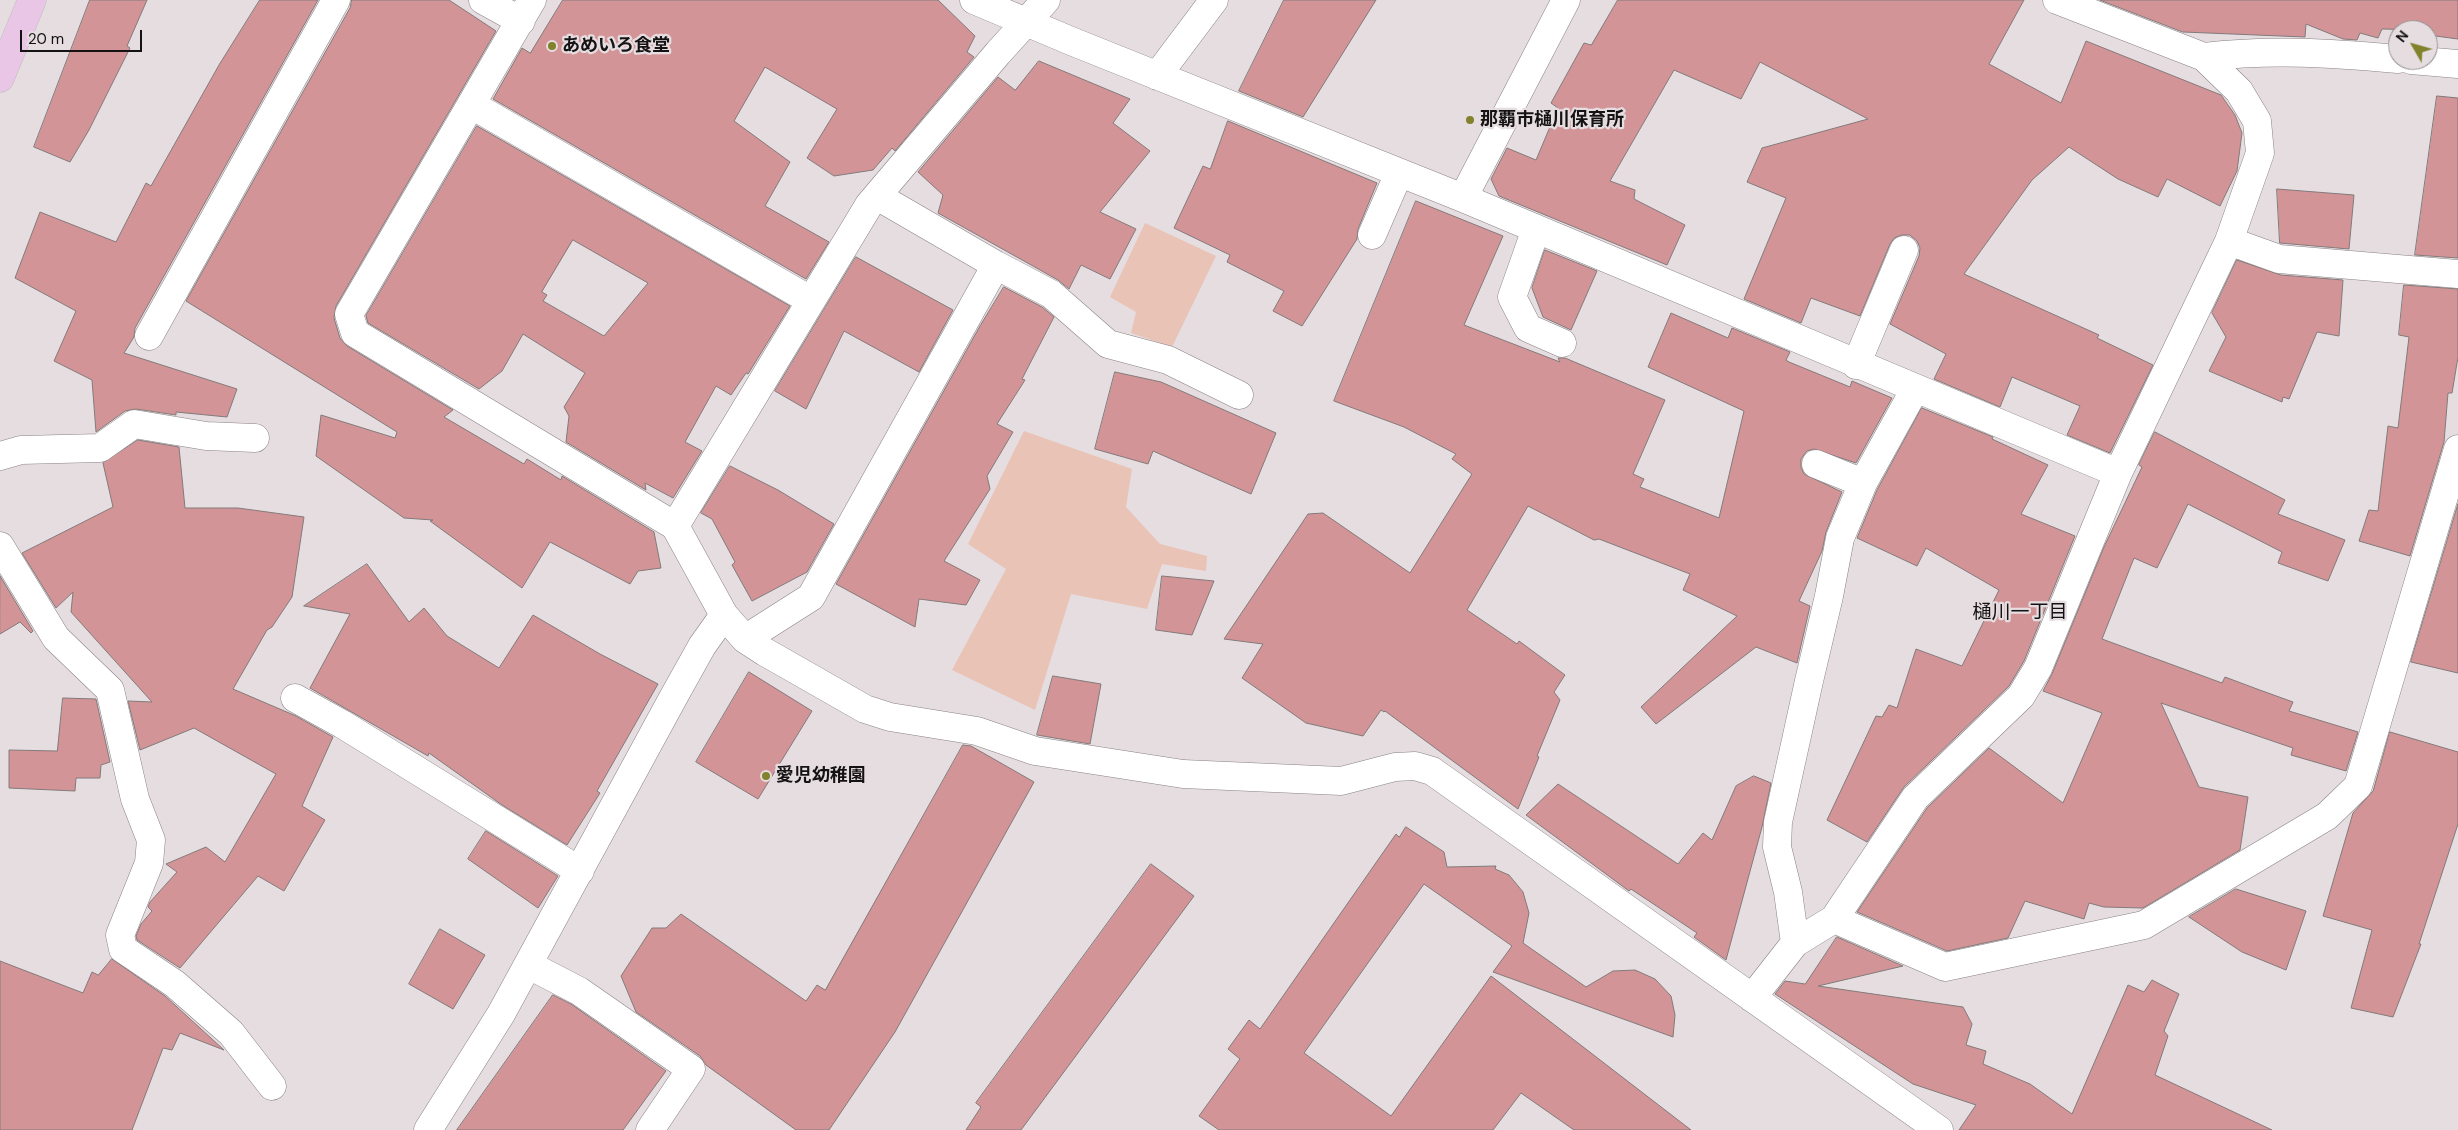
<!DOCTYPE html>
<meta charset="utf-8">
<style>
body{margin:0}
#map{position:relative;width:2458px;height:1130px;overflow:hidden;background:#e5dde0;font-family:"DM Sans",sans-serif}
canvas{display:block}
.north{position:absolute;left:2388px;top:20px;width:50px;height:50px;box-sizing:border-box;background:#e5dde0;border:1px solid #928c8e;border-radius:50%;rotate:308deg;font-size:14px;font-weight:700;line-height:20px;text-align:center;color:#151213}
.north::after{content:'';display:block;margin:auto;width:18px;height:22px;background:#81822b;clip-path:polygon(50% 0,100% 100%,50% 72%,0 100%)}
.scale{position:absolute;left:20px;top:30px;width:122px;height:22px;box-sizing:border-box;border:2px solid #151213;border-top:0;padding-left:6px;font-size:15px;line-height:18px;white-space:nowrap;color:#151213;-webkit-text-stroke:4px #e5dde0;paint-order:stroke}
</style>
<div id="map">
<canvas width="2458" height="1130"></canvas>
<div class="north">N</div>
<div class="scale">20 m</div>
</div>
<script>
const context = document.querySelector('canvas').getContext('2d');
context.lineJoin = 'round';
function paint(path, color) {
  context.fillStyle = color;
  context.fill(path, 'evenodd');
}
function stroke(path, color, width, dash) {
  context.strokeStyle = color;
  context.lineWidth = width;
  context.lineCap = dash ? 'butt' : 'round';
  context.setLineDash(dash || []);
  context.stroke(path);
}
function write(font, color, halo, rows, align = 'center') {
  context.font = font + ' "DM Sans","Noto Sans JP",sans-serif';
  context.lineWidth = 4.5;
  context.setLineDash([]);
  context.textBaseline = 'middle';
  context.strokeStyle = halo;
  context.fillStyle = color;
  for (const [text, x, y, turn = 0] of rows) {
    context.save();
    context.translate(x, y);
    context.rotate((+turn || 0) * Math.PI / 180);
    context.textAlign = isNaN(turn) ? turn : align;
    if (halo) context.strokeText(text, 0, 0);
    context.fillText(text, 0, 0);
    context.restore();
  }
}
const green = new Path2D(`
 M 1145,223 L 1216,256 L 1172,347 L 1131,333 L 1136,312 L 1110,297 Z
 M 1024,431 L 1132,469 L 1126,507 L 1160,544 L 1207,556 L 1206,571 L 1162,564 L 1147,609 L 1071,594 L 1035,710 L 952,670 L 1006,569 L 968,544 Z`);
const building = new Path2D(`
 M 90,0 L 147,0 L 127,46 L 130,48 L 89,130 L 70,162 L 34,147 Z
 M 260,0 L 318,0 L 135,328 L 134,337 L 124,353 L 237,389 L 227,417 L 176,412 L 176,415 L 136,409 L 125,411 L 96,432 L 92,380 L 54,361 L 76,311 L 15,278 L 40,212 L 116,242 L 146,183 L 151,186 L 219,65 Z
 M 352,0 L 449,0 L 496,31 L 336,306 L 334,318 L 340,338 L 347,346 L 453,410 L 444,417 L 524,464 L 527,459 L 561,480 L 562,476 L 654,532 L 661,568 L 638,571 L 630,584 L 550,542 L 522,588 L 430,521 L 433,520 L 404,518 L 316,456 L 321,415 L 395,438 L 397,432 L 186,301 L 350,8 Z
 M 563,0 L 938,0 L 975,36 L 967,52 L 974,57 L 895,151 L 892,148 L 873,170 L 834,176 L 807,158 L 837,109 L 765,67 L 734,121 L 790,162 L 765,206 L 829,242 L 806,279 L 493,99 L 522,48 L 530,53 Z
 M 1284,0 L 1376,0 L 1303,117 L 1239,91 Z
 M 1618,0 L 2024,0 L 1989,64 L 2061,103 L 2086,41 L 2221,95 L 2235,115 L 2242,133 L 2237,171 L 2220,206 L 2167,179 L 2158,197 L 2118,179 L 2069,147 L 2032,180 L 1964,274 L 2099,335 L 2097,338 L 2153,365 L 2110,453 L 2067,435 L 2080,406 L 2012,377 L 2000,407 L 1934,379 L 1946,354 L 1890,324 L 1919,256 L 1920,248 L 1917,241 L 1910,235 L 1902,235 L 1894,238 L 1890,244 L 1860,316 L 1811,298 L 1801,323 L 1744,299 L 1786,198 L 1747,182 L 1762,148 L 1868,119 L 1760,62 L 1741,99 L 1674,70 L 1610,181 L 1635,190 L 1634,199 L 1685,225 L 1667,265 L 1499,196 L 1491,179 L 1507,148 L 1536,160 L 1558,108 L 1551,103 L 1584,43 L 1591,45 Z
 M 2100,0 L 2458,0 L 2458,39 L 2428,35 L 2428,30 L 2382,29 L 2378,38 L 2360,33 L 2357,40 L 2343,39 L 2306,24 L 2305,37 L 2183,32 Z
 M 1039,61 L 1130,99 L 1113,123 L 1150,151 L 1100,212 L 1136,229 L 1110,279 L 1081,265 L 1069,289 L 1058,280 L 938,213 L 943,195 L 918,172 L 998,77 L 1015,90 Z
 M 2437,96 L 2458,98 L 2458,258 L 2415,255 Z
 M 1228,121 L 1377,183 L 1358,229 L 1357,239 L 1302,326 L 1273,311 L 1284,291 L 1227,262 L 1230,255 L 1174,228 L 1203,166 L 1210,169 Z
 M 477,126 L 790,306 L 748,374 L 746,373 L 731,395 L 716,386 L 685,442 L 702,451 L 673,498 L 645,483 L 646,490 L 566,442 L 569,416 L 564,407 L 585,373 L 523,334 L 502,371 L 479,389 L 368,323 L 366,316 ZM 573,240 L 648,283 L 604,336 L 543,301 L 547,295 L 542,292 Z
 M 2277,189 L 2354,195 L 2349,249 L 2280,243 Z
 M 1416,201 L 1503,236 L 1464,325 L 1560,362 L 1558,358 L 1565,358 L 1665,400 L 1633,474 L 1644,479 L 1640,487 L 1719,518 L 1744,411 L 1648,367 L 1671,313 L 1728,338 L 1732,328 L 1790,352 L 1786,360 L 1789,362 L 1850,387 L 1852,381 L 1892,398 L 1856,463 L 1814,449 L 1807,451 L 1801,459 L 1801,467 L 1804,474 L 1842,492 L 1826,532 L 1822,551 L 1799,601 L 1810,606 L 1797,663 L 1756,647 L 1656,724 L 1641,707 L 1737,616 L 1683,590 L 1690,574 L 1599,539 L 1594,540 L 1528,506 L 1467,610 L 1517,644 L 1519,641 L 1565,675 L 1554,692 L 1560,700 L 1537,756 L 1539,757 L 1518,809 L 1385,711 L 1384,712 L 1381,710 L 1363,736 L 1306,723 L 1242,678 L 1263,644 L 1224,639 L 1308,514 L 1323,513 L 1410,573 L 1472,474 L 1452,459 L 1456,454 L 1404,427 L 1334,401 Z
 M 1545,250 L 1597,271 L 1571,330 L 1543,317 L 1532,288 Z
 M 856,257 L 953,310 L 919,372 L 844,331 L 806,409 L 775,391 Z
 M 2237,260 L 2281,275 L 2343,280 L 2339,336 L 2317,332 L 2289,399 L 2283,397 L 2282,402 L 2209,371 L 2226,337 L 2212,313 Z
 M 2404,285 L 2458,289 L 2458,357 L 2452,393 L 2448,393 L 2444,442 L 2410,556 L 2359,541 L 2369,510 L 2378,511 L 2388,426 L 2398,428 L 2409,337 L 2399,335 Z
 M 1004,287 L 1042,307 L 1054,317 L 1022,379 L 1025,380 L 997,424 L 1013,432 L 987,476 L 990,489 L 944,561 L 980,580 L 966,605 L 919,599 L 915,627 L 836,584 L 980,326 Z
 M 1115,372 L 1161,382 L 1276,433 L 1251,494 L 1153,451 L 1148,464 L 1095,449 Z
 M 1922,408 L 1993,437 L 1992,439 L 2048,465 L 2021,514 L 2075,536 L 2024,661 L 2009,686 L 1904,787 L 1867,842 L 1827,820 L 1876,716 L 1882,717 L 1889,705 L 1897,708 L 1916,649 L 1962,666 L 1999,590 L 1926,548 L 1917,566 L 1857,538 L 1877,490 Z
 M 2155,432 L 2285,500 L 2278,514 L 2345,540 L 2328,581 L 2278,563 L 2282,552 L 2188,504 L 2157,568 L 2134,558 L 2102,639 L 2222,683 L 2225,677 L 2257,689 L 2293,702 L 2289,711 L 2358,732 L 2346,771 L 2291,755 L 2293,748 L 2161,703 L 2199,787 L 2248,797 L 2240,850 L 2143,908 L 2104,907 L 2089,903 L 2084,919 L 2025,901 L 2008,938 L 1947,951 L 1857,912 L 1927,808 L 1989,748 L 2063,803 L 2102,713 L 2043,691 L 2052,674 L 2104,547 L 2142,467 L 2139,465 Z
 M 138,440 L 179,447 L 185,508 L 238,508 L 304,517 L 292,597 L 272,627 L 267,630 L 233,689 L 296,716 L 333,737 L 302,806 L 325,820 L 284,891 L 258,876 L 180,968 L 137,940 L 136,936 L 141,924 L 152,911 L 148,907 L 150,902 L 177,872 L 166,864 L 206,847 L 225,862 L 276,774 L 194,728 L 140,750 L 128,701 L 152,702 L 71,612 L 73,592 L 56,608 L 22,553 L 113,507 L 103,463 Z
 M 730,466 L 778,490 L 834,524 L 807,572 L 752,601 L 732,565 L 735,562 L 712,519 L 701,513 Z
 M 2458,504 L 2458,673 L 2411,662 Z
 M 367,564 L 409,622 L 424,608 L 447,636 L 499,668 L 533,615 L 600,654 L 658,684 L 597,791 L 600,793 L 567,845 L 502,805 L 429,753 L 428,756 L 310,688 L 350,614 L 304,606 Z
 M 0,576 L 33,631 L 31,633 L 20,622 L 0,634 Z
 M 1162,576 L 1214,581 L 1192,635 L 1156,630 Z
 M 749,672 L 812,711 L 758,799 L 696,762 Z
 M 1053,676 L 1101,684 L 1090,744 L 1037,735 Z
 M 63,698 L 96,699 L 110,762 L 101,765 L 100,778 L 76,778 L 75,791 L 9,788 L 9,750 L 57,751 Z
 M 2390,732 L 2458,752 L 2458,824 L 2419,944 L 2421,944 L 2393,1017 L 2351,1008 L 2372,930 L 2323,916 L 2353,813 L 2373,791 Z
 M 963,745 L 971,746 L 1034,782 L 895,1032 L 829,1130 L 796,1130 L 706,1065 L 700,1056 L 636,1012 L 621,976 L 652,928 L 666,928 L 681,914 L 806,1001 L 817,985 L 825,990 Z
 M 1754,776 L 1771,783 L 1762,827 L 1726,960 L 1694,937 L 1697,933 L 1631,889 L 1629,891 L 1526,815 L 1558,784 L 1678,864 L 1703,833 L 1712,840 L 1736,786 Z
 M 1406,827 L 1444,852 L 1447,867 L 1496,866 L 1495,869 L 1509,875 L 1523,892 L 1529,913 L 1523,943 L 1586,987 L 1613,971 L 1635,970 L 1655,979 L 1671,996 L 1675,1015 L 1673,1037 L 1493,972 L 1512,946 L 1424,884 L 1304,1053 L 1391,1116 L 1491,976 L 1691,1130 L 1574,1130 L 1521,1093 L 1493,1130 L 1219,1130 L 1199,1116 L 1240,1059 L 1228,1049 L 1249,1020 L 1260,1029 L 1396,834 L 1399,837 Z
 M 486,831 L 558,876 L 538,908 L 468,859 Z
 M 1151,864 L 1194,896 L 1021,1130 L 966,1130 L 981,1107 L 976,1103 Z
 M 2236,889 L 2306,911 L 2286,970 L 2242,952 L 2189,917 Z
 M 440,929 L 485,955 L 453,1009 L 409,984 Z
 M 1837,937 L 1903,966 L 1818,986 L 1963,1007 L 1972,1024 L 1966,1045 L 1986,1051 L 1983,1064 L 2030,1084 L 2072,1114 L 2128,985 L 2144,992 L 2152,980 L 2179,994 L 2164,1031 L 2168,1036 L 2155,1075 L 2272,1130 L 1959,1130 L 1976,1105 L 1913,1084 L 1775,994 L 1785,981 L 1805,984 Z
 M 112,959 L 165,996 L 224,1050 L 180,1033 L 172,1050 L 163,1048 L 132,1130 L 0,1130 L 0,961 L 83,993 L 92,972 L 98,975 Z
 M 553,995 L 571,1004 L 666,1071 L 623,1130 L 457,1130 Z`);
const minor = new Path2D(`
 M 483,0 L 521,21
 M 974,0 L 1071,41 L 1463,198 L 2118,473
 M 2057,0 L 2204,57 L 2239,91 L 2257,121 L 2260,153 L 2229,241 L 2279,259 L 2458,274
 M 2204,57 C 2273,49 2330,53 2398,59
 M 2411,60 L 2458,64
 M 1157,76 L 1214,0
 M 472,105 L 810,300
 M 1463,198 L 1566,0
 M 1536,229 L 1512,297 L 1528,328 L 1562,343
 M 1372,235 L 1399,173
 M 996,265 L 1051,294 L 1108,344 L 1168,360 L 1239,395
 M 149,336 L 336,0
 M 1856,365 L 1904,250
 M 0,456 L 21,450 L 100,448 L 134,424 L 206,436 L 255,438
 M 1816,464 L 1863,483
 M 675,526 L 869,205 L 998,53 L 1046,0
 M 0,546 L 56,638 L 110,690 L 135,799 L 151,840 L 149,863 L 120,935 L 123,949 L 175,984 L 231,1033 L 272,1086
 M 724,615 L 745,639 L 765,652 L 865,709 L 890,717 L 977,731 L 1035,751 L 1183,774 L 1341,781 L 1395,767 L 1415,766 L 1432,771 L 1939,1130
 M 745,639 L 811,597 L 996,265 L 877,196
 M 295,698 L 342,724 L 580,871
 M 1834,919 L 1945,967 L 2144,925 L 2327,816 L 2358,786 L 2458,449
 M 1795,943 L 1788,892 L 1777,847 L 1778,822 L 1809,681 L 1829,596 L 1840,538 L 1863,483 L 1915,389
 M 529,965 L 579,991 L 691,1069 L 650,1130
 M 1752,998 L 1795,943 L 1834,919 L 1915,798 L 2021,696 L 2038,668 L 2118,473 L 2229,241
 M 428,1130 L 501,1014 L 673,698 L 702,646 L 724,615 L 675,526 L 355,333 L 349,314 L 532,0`);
const major = new Path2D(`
 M 0,78 L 32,0`);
const markers = [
 [552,46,5,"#81822b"],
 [1470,120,5,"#81822b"],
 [766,776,5,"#81822b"]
];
const poiNames = [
 ["あめいろ食堂",562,46],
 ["那覇市樋川保育所",1480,120],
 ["愛児幼稚園",776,776]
];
const neighbourhoodNames = [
 ["樋川一丁目",2020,613]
];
paint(green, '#e9c3b6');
paint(building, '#d39497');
stroke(building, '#827a7a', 1);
stroke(minor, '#8a8285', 29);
stroke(major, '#bdbdbd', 29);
stroke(minor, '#fff', 28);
stroke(major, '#eac6e6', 28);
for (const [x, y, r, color] of markers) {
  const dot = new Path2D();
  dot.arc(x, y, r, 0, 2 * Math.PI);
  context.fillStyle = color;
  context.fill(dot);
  stroke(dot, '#e5dde0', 2);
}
write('bold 18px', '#151213', '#e5dde0', poiNames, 'left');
write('19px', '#151213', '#e5dde0', neighbourhoodNames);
</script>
